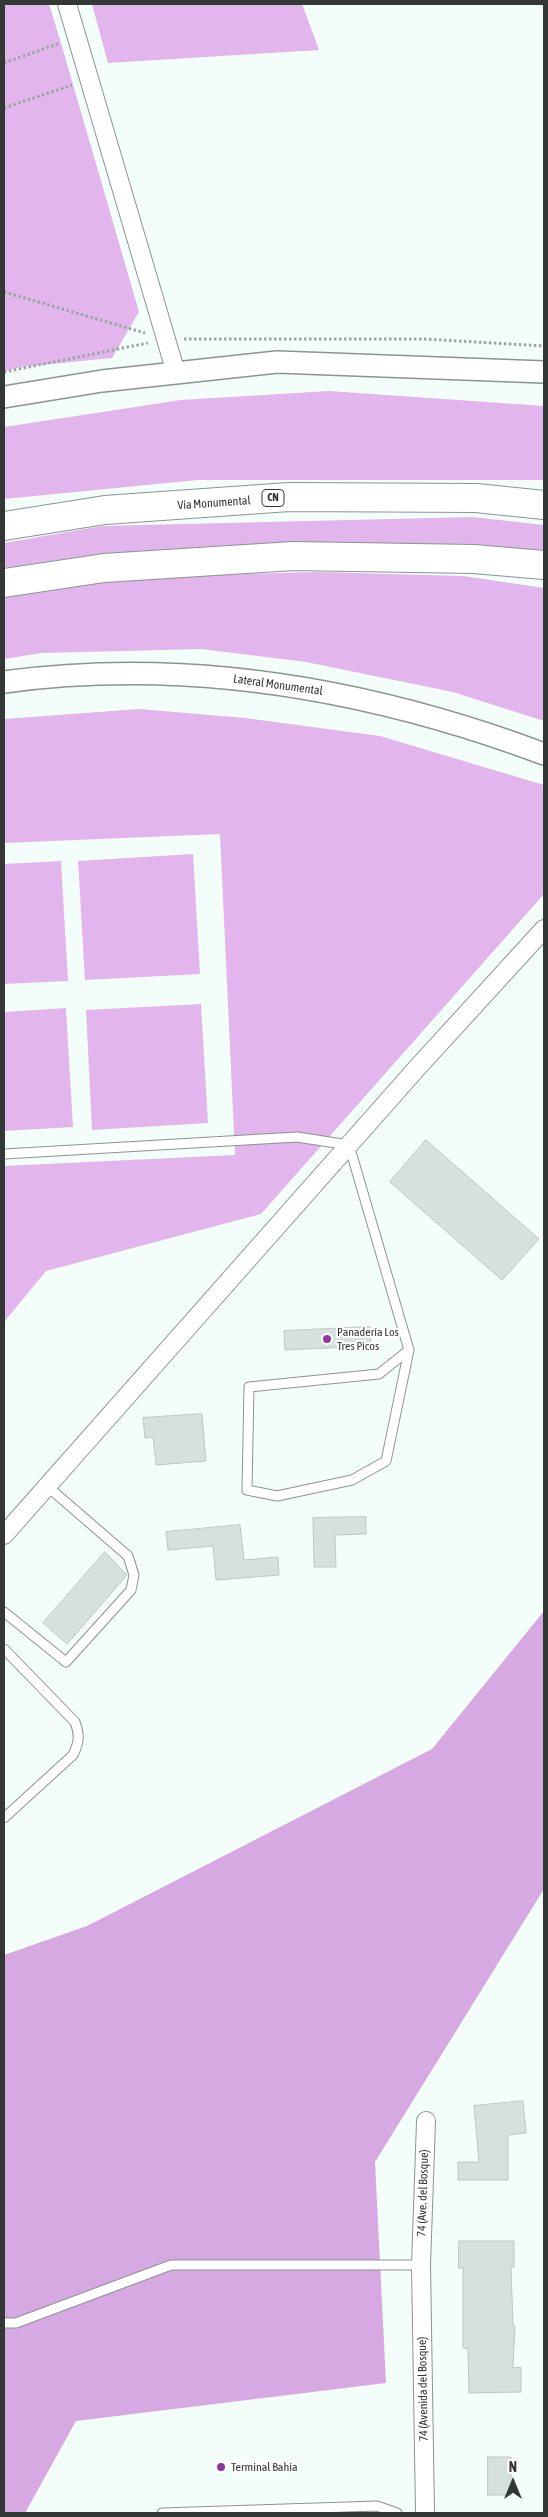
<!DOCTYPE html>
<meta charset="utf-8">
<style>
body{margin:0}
#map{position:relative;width:548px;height:2517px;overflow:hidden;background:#f3fefb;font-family:"Asap Condensed",sans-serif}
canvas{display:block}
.frame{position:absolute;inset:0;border:5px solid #333736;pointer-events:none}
.north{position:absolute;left:488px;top:2457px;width:50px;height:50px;-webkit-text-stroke:4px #fff;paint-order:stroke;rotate:0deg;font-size:14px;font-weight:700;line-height:20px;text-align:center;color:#333736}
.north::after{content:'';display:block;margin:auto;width:18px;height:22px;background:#333736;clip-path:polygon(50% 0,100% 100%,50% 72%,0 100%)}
</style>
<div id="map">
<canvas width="548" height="2517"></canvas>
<div class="frame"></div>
<div class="north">N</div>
</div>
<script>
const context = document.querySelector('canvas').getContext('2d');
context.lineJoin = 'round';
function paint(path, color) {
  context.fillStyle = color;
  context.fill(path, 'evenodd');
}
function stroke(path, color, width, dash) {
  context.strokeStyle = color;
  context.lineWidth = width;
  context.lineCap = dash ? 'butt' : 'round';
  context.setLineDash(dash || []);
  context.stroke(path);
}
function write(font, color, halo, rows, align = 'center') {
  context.font = font + ' "Asap Condensed",sans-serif';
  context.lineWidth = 4;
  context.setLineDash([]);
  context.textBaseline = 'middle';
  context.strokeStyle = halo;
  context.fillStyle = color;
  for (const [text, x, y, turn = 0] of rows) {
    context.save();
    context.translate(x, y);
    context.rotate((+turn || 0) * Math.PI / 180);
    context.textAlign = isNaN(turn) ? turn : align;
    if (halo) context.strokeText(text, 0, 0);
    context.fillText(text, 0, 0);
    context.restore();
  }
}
const green = new Path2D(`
 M 4,4 L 49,4 L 61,43 L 139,312 L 112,358 L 21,367 L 4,371 Z
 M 92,4 L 302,4 L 319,50 L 108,63 Z
 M 329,391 L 544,406 L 544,480 L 198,480 L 4,499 L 4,427 L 181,400 Z
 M 473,517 L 544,525 L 544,554 L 292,544 L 100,554 L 4,568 L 4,543 L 102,526 Z
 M 318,572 L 463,576 L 544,588 L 544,721 L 453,692 L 306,662 L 201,649 L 42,653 L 4,659 L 4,595 C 106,576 215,575 318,572 Z
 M 139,709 L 245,718 L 380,736 L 544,785 L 544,894 L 261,1214 L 46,1271 L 4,1322 L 4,1166 L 235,1155 L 220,834 L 4,843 L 4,719 Z
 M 193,854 L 200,974 L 85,980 L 78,861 Z
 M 61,861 L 68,981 L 4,984 L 4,864 Z
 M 201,1004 L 208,1123 L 92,1130 L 86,1010 Z
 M 66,1008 L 73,1127 L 4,1131 L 4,1012 Z`);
const forest = new Path2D(`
 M 544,1611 L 544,1889 L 375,2162 L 386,2383 L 76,2421 L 25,2513 L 4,2513 L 4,1955 L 87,1926 L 432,1749 Z`);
const building = new Path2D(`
 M 426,1140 L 539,1239 L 502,1280 L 390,1182 Z
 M 370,1327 L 371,1346 L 285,1350 L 284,1331 Z
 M 202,1414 L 206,1461 L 156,1465 L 153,1437 L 145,1438 L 143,1418 Z
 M 366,1517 L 366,1534 L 335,1535 L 336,1567 L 314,1567 L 313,1518 Z
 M 240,1525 L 244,1560 L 278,1557 L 279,1575 L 216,1580 L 213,1546 L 168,1550 L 166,1532 Z
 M 105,1552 L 127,1575 L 67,1644 L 43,1623 Z
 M 523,2101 L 526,2133 L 508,2135 L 508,2180 L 458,2180 L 458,2162 L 479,2162 L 474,2106 Z
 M 459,2241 L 514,2241 L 514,2267 L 511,2267 L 513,2326 L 515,2326 L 513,2368 L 521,2367 L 521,2392 L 469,2393 L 468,2349 L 463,2348 L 463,2268 L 459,2268 Z
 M 488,2457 L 511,2457 L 511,2495 L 488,2495 Z`);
const path = new Path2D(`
 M 4,63 L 60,43
 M 4,108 L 72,85
 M 4,292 L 145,333
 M 184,339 L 424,339 L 544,346
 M 4,372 L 148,343`);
const service = new Path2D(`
 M 4,1154 L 297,1137 L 349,1145 L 409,1350 L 379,1374 L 249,1387 L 247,1490 L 277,1496 L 352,1480 L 386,1461 L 409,1350
 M 4,1612 L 66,1662 L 131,1590 L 134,1575 L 128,1556 L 47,1486
 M 4,1649 L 75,1722 C 80,1735 79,1743 73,1755 L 4,1818
 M 4,2323 L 16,2323 L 171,2265 L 421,2265
 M 162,2513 L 377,2506 L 397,2513`);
const minor = new Path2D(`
 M 67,4 L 176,373
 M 4,1535 L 417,1068 L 544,929
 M 425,2513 L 421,2265 L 426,2121`);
const tertiary = new Path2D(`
 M 4,397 L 102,381 L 277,362 L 544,372
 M 4,682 C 189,657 370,689 544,754`);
const motorway = new Path2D(`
 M 4,526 L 105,510 L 289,497 L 476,498 L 544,505
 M 4,583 L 104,568 L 293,556 L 474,559 L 544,565`);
const markers = [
 [327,1339,5,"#8f36a2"],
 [221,2467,5,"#8f36a2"]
];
const shields = [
 [273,498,22]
];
const shieldNames = [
 ["CN",273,498]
];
const streetNames = [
 ["Vía Monumental",214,503,-4],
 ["Lateral Monumental",278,685,8],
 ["74 (Ave. del Bosque)",423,2193,-88],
 ["74 (Avenida del Bosque)",423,2389,-91]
];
const poiNames = [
 ["Panadería Los",337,1332],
 ["Tres Picos",337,1346],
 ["Terminal Bahía",231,2467]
];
paint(green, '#e2b5ed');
paint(forest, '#d7a9e2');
paint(building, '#d6e1de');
stroke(building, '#bcc7c4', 1);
stroke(service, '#8a9491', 11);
stroke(minor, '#8a9491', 20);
stroke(tertiary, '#8a9491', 24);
stroke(motorway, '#8a9491', 30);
stroke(path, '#9da5a3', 3, [2.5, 2.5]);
stroke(service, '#fff', 9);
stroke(minor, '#fff', 18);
stroke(tertiary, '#fff', 21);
stroke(motorway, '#fff', 28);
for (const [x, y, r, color] of markers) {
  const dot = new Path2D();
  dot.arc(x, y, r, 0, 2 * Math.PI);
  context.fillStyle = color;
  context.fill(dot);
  stroke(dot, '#fff', 2);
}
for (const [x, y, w] of shields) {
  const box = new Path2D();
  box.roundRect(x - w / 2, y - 8.5, w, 17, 4);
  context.fillStyle = '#fff';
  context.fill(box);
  stroke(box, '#333736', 1);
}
write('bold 11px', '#333736', null, shieldNames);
write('12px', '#333736', '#fff', streetNames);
write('12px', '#333736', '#fff', poiNames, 'left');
</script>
